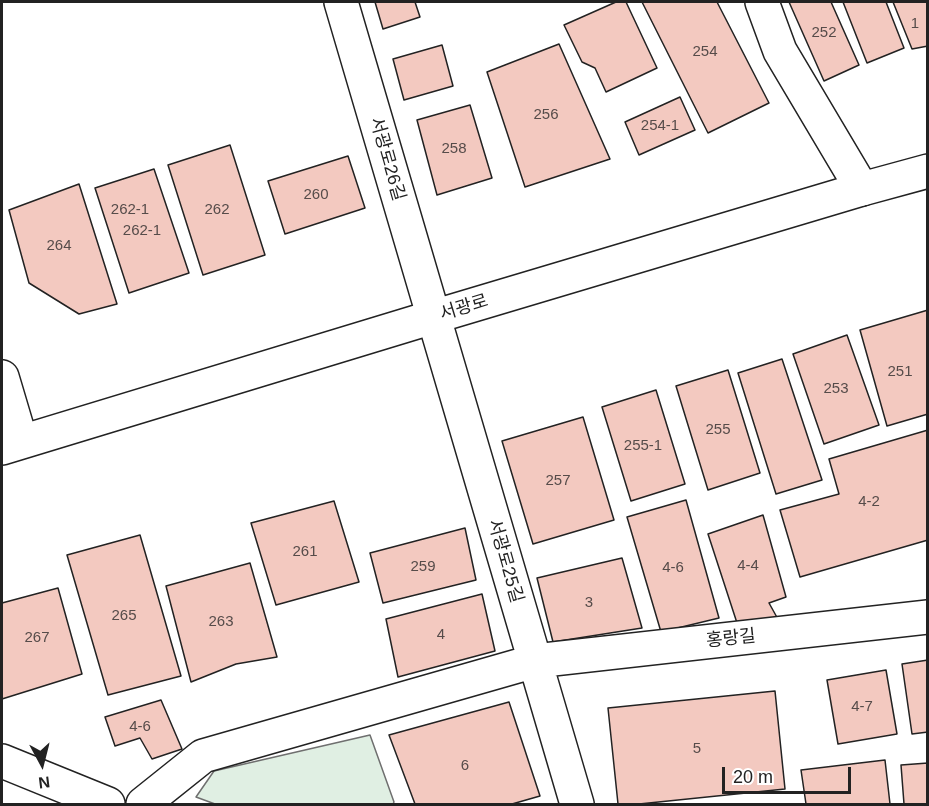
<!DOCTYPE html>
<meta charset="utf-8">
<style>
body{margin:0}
#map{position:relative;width:929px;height:806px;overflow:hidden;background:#fff;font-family:Arial,sans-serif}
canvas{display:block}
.frame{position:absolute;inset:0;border:3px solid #222;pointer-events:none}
.north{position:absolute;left:12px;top:734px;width:60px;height:60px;-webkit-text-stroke:4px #fff;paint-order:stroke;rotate:173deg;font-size:16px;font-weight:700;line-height:24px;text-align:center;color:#222}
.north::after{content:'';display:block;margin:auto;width:21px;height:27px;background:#222;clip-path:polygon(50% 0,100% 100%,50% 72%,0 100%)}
.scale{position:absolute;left:722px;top:767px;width:129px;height:27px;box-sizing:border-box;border:3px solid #222;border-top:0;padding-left:8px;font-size:18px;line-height:21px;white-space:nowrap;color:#222;-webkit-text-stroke:4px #fff;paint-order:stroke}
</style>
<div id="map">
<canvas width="929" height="806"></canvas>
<div class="frame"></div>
<div class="north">N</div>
<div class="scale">20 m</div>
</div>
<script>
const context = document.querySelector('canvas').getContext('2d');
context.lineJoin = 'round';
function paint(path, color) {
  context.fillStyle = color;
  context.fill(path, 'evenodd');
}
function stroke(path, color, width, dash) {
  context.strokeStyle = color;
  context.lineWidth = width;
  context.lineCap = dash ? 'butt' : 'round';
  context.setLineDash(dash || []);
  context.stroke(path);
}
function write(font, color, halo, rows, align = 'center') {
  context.font = font + ' Arial,"Noto Sans KR",sans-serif';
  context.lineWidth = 4.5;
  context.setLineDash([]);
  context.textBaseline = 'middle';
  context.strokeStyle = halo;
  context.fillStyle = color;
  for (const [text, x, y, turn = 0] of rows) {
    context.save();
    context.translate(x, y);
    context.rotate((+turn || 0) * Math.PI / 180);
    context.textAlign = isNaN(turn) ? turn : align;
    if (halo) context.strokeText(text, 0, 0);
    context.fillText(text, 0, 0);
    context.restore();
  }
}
const green = new Path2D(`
 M 370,735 L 394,802 L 393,804 L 215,804 L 196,797 L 214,771 Z`);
const building = new Path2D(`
 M 375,2 L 415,2 L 420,17 L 383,29 Z
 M 616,2 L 626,2 L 657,68 L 606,92 L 595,68 L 582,62 L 564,25 Z
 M 642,2 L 717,2 L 769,103 L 708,133 Z
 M 789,2 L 831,2 L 859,65 L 824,81 Z
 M 843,2 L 886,2 L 904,48 L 867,63 Z
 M 893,2 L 928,2 L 928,46 L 912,49 Z
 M 559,44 L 610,159 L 525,187 L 487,72 Z
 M 442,45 L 453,86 L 404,100 L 393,59 Z
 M 680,97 L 695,130 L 639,155 L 625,122 Z
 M 470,105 L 492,178 L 437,195 L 417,120 Z
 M 230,145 L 265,255 L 203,275 L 168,165 Z
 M 348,156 L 365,208 L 285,234 L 268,181 Z
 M 154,169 L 189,273 L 129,293 L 95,188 Z
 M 79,184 L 117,304 L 79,314 L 29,283 L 9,210 Z
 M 928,310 L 928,414 L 887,426 L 860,330 Z
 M 847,335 L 879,425 L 824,444 L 793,354 Z
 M 782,359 L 822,480 L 776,494 L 738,373 Z
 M 728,370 L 760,473 L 708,490 L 676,386 Z
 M 656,390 L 685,484 L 631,501 L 602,407 Z
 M 583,417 L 614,520 L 533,544 L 502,441 Z
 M 928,430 L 928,540 L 800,577 L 780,510 L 839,494 L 829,459 Z
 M 686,500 L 719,618 L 661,632 L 627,517 Z
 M 334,501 L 359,582 L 276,605 L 251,523 Z
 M 763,515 L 786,597 L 769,603 L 779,621 L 738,626 L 708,534 Z
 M 465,528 L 476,580 L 383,603 L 370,553 Z
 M 140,535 L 181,676 L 108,695 L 67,555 Z
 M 622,558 L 642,628 L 553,642 L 537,578 Z
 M 250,563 L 277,657 L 236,664 L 191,682 L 166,586 Z
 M 58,588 L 82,674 L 2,699 L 2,603 Z
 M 482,594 L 495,651 L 398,677 L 386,619 Z
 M 928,660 L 928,732 L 912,734 L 902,664 Z
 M 886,670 L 897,734 L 838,744 L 827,680 Z
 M 775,691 L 785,789 L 639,804 L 618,804 L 608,708 Z
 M 161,700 L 182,749 L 152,759 L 140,738 L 115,746 L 105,717 Z
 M 509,702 L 540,796 L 512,804 L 415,804 L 389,735 Z
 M 885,760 L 890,804 L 806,804 L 801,770 Z
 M 928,763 L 928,804 L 904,804 L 901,765 Z`);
const minor = new Path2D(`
 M 341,2 L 577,804
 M 762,2 L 780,51 L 862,189
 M 2,761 L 108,804
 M 143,804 L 203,756 L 535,661 L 928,617`);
const tertiary = new Path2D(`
 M 2,377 L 21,441`);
const secondary = new Path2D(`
 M 2,448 L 433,317 L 862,189 L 928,171`);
const numberNames = [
 ["1",915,24],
 ["252",824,33],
 ["254",705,52],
 ["256",546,115],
 ["254-1",660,126],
 ["258",454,149],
 ["260",316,195],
 ["262-1",130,210],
 ["262",217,210],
 ["262-1",142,231],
 ["264",59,246],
 ["251",900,372],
 ["253",836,389],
 ["255",718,430],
 ["255-1",643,446],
 ["257",558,481],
 ["4-2",869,502],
 ["261",305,552],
 ["4-4",748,566],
 ["259",423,567],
 ["4-6",673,568],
 ["3",589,603],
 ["265",124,616],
 ["263",221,622],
 ["4",441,635],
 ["267",37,638],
 ["4-7",862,707],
 ["4-6",140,727],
 ["5",697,749],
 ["6",465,766]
];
const streetNames = [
 ["서광로26길",387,159,74],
 ["서광로",464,308,-17],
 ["서광로25길",505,561,74],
 ["홍랑길",731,639,-6]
];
paint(green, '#e0efe3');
stroke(green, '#6f6f6f', 1.5);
paint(building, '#f3c9c0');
stroke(building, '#222', 1.5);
stroke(minor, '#222', 36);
stroke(tertiary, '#222', 36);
stroke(secondary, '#222', 36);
stroke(minor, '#fff', 33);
stroke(tertiary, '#fff', 33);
stroke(secondary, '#fff', 33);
write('15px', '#564c4a', null, numberNames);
write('18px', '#222', '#fff', streetNames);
</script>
